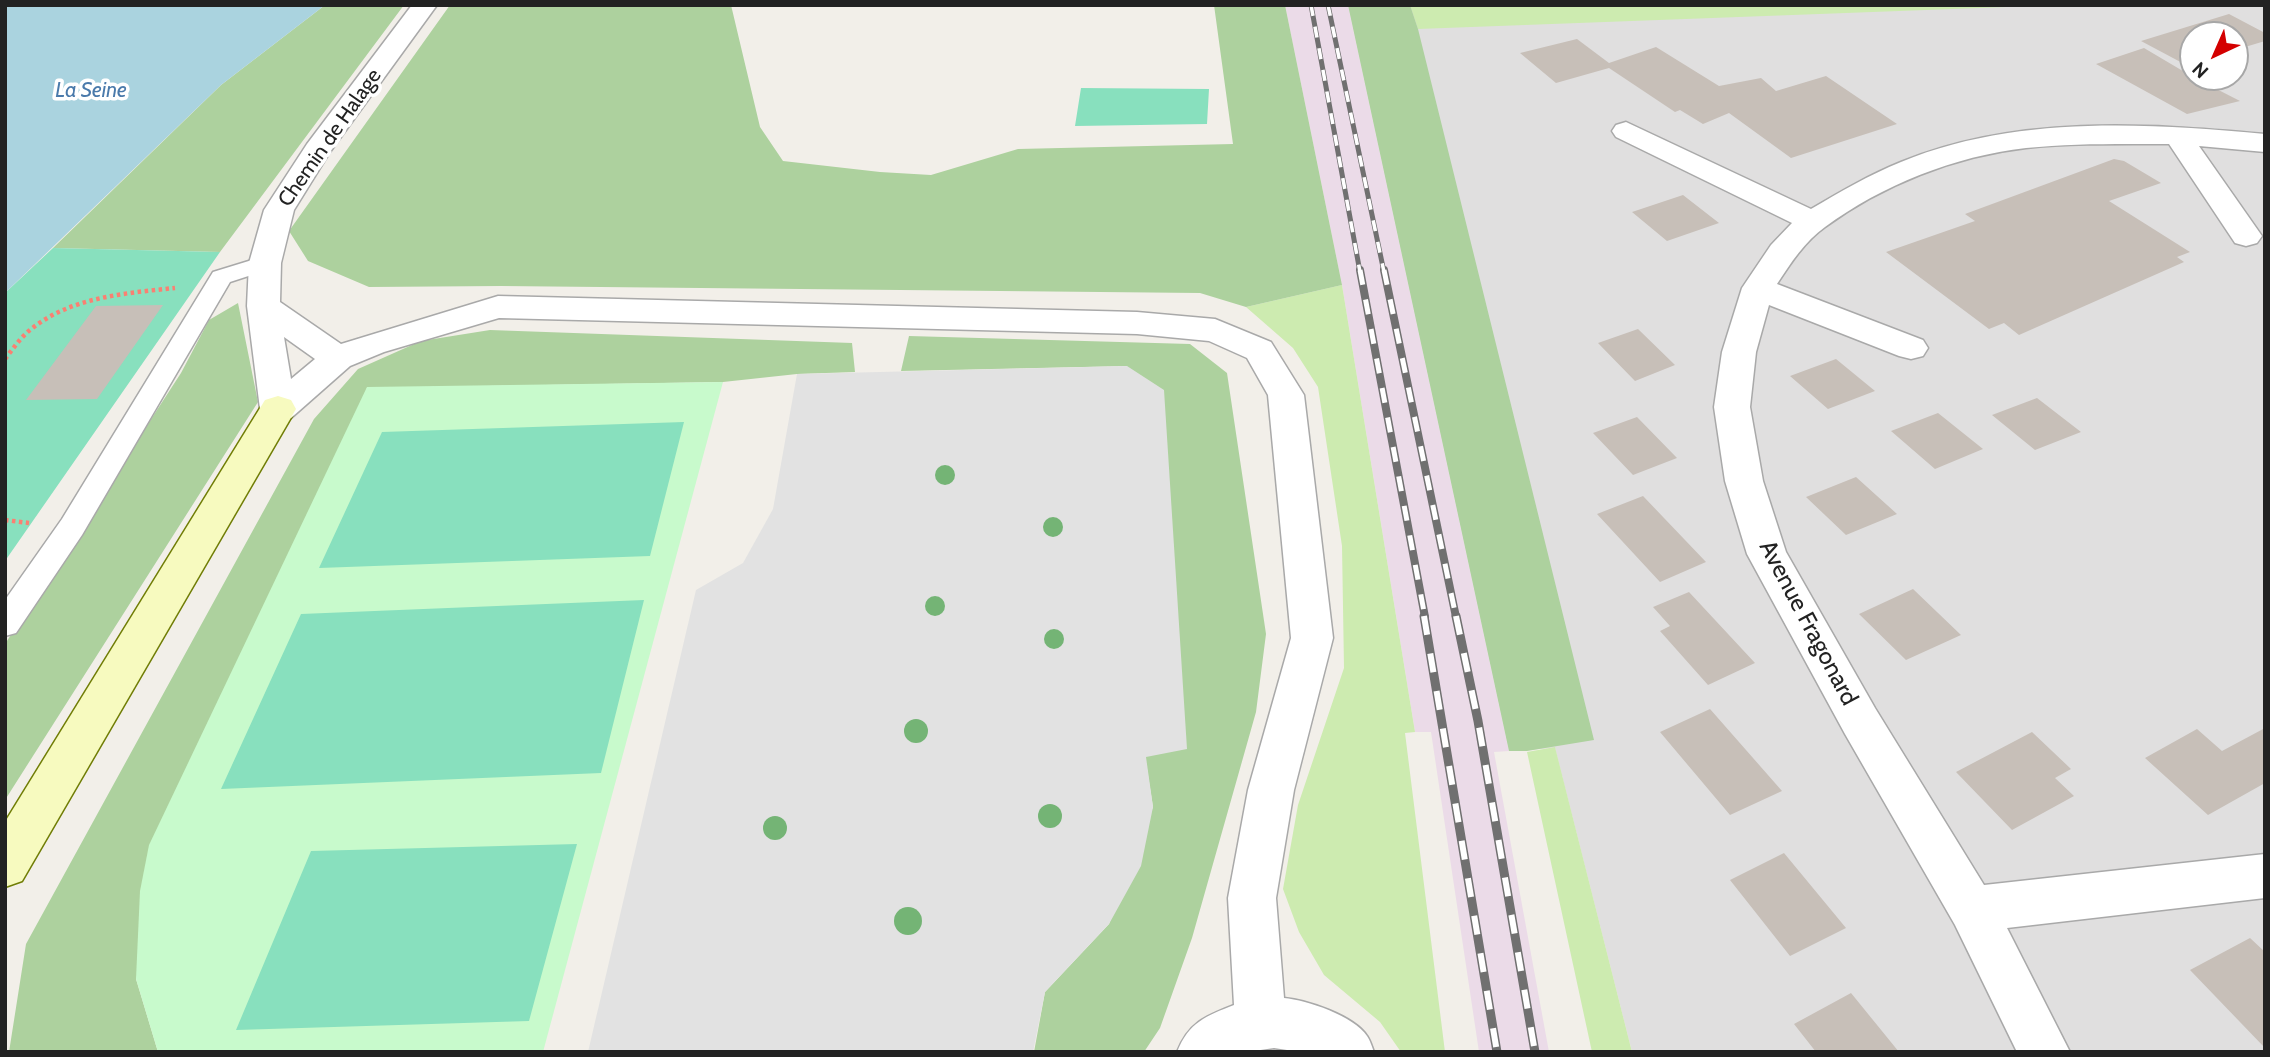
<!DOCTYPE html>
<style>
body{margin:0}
#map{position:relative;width:2270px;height:1057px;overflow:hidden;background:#f2efe9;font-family:Cabin,sans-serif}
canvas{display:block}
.frame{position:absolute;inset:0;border:7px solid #222;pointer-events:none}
.north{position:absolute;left:2179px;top:21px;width:70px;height:70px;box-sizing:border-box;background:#fff;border:2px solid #a7a7a7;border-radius:50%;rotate:224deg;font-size:19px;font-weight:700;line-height:28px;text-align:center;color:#222}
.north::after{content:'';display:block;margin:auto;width:24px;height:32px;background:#d40000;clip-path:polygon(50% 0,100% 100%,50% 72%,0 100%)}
</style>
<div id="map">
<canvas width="2270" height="1057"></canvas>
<div class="frame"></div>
<div class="north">N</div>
</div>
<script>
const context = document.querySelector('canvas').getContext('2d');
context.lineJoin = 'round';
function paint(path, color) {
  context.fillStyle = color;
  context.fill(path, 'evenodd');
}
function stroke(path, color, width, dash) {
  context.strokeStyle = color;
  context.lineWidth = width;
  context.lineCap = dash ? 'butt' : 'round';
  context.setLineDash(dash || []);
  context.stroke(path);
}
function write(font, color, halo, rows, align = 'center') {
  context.font = font + ' Cabin,sans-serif';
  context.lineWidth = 7;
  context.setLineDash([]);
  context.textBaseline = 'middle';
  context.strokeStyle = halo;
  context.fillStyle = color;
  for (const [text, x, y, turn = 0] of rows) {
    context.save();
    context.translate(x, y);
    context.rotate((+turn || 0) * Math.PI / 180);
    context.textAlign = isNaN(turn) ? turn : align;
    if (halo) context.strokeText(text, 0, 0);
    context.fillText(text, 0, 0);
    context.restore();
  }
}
const residential = new Path2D(`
 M 1348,5 L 2265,5 L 2265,1052 L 1632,1052 L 1555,748 L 1509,751 ZM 2193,35 L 2235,35 L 2235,77 L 2193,77 Z`);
const industrial = new Path2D(`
 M 1285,5 L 1348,5 L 1509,751 L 1494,752 L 1549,1052 L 1479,1052 L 1431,732 L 1415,732 L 1342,285 Z`);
const grass = new Path2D(`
 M 1410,5 L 2060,5 L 1418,29 Z
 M 1342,285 L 1415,732 L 1405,733 L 1445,1052 L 1401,1052 L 1380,1022 L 1324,975 L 1299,932 L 1283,889 L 1298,805 L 1344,668 L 1342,546 L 1318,387 L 1293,348 L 1246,307 Z
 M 1555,747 L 1632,1052 L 1592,1052 L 1527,752 Z`);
const forest = new Path2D(`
 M 325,5 L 404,5 L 220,252 L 53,248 L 221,85 Z
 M 450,5 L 731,5 L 760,127 L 783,161 L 880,172 L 931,175 L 1018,149 L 1233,144 L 1214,5 L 1285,5 L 1342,285 L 1246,307 L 1200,293 L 501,286 L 369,287 L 308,261 L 289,231 Z
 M 1348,5 L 1410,5 L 1418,29 L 1594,740 L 1527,751 L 1509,751 Z
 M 238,303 L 258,402 L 5,800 L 5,644 L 181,373 L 209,320 Z
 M 490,330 L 852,343 L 855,372 L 797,374 L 723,382 L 367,388 L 136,979 L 158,1052 L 9,1052 L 26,944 L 314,419 L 358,369 L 421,341 Z
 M 909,336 L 1190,344 L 1227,373 L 1266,634 L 1256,712 L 1192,938 L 1160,1028 L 1144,1052 L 1034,1052 L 1045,992 L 1109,924 L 1153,807 L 1145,756 L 1127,366 L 901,371 Z`);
const park = new Path2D(`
 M 723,382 L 543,1052 L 158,1052 L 136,979 L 140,891 L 149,845 L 367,387 Z`);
const pitch = new Path2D(`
 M 1081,88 L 1209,89 L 1207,124 L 1075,126 Z
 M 53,248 L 220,252 L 5,561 L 5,293 Z
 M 684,422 L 650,556 L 319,568 L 382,432 Z
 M 644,600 L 601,773 L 221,789 L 301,614 Z
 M 577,844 L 529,1021 L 236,1030 L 311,851 Z`);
const parking = new Path2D(`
 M 1127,366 L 1164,390 L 1187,749 L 1146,757 L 1153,807 L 1141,866 L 1109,924 L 1045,992 L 1033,1052 L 588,1052 L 696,590 L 743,563 L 773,509 L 797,374 Z`);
const water = new Path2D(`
 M 5,5 L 325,5 L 221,85 L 5,293 Z`);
const building = new Path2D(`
 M 2229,14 L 2265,33 L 2265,41 L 2235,50 L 2235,35 L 2193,35 L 2193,64 L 2188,66 L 2141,41 Z
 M 1577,39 L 1609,63 L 1656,47 L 1719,86 L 1761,78 L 1776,91 L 1826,76 L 1897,124 L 1791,158 L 1729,113 L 1703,124 L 1680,110 L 1675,112 L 1609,68 L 1556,83 L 1520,53 Z
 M 2144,48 L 2193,77 L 2240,101 L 2187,114 L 2096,64 Z
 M 2114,159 L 2124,161 L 2161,183 L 2109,201 L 2190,252 L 2177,257 L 2184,262 L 2019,335 L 2004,323 L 1989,329 L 1886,252 L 1975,221 L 1965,214 Z
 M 1683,195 L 1719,223 L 1667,241 L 1632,212 Z
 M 163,305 L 97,399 L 26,400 L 96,306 Z
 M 1638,329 L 1675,365 L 1635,381 L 1598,343 Z
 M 1836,359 L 1875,391 L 1828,409 L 1790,376 Z
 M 2037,398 L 2081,432 L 2035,450 L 1992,415 Z
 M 1938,413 L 1983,449 L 1935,469 L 1891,431 Z
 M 1637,417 L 1677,458 L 1633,475 L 1593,433 Z
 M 1856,477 L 1897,514 L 1846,535 L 1806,497 Z
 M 1643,496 L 1706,562 L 1660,582 L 1597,514 Z
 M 1913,589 L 1961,635 L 1906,660 L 1859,614 Z
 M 1689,592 L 1755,663 L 1708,685 L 1660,631 L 1670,626 L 1653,607 Z
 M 1710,709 L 1782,791 L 1730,815 L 1660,732 Z
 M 2265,728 L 2265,783 L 2208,815 L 2145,758 L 2197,729 L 2222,751 Z
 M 2032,732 L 2071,769 L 2055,778 L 2074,796 L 2012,830 L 1956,772 Z
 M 1784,853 L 1846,928 L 1790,956 L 1730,880 Z
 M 2250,938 L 2265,952 L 2265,1048 L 2190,970 Z
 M 1851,993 L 1899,1052 L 1816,1052 L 1794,1024 Z`);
const path = new Path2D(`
 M 5,359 C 13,349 20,338 30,330 C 70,297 126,293 175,288
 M 5,520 L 29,523`);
const service = new Path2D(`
 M 265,256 L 273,258 L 277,263 L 273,268 L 230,282 L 82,535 L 16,633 L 5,636 L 5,600 L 62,519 L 213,272 Z`);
const minor = new Path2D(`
 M 1626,122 L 1811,209 C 1840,192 1869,175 1901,162 C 2015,115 2145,123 2265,134 L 2265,152 L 2199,146 L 2262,236 L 2257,243 L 2246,246 L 2235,243 L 2169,144 C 2121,144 2074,143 2026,148 C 1955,156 1882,185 1825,227 C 1805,241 1790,264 1777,284 L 1923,340 L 1928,348 L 1923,356 L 1911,359 L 1899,356 L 1769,305 L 1756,352 L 1750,407 L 1763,481 L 1786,552 L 1875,708 L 1984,885 L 2265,854 L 2265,898 L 2007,928 L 2070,1052 L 2017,1052 L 1955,925 L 1845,734 L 1747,554 L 1725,481 L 1714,407 L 1722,352 L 1742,288 L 1771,245 L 1792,223 L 1616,137 L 1612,131 L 1616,125 Z`);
const tertiary = new Path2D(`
 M 412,5 L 437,5 L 330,152 L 294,210 L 281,263 L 280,302 L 341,344 L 498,296 L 1137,312 L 1215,319 L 1271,342 L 1304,395 L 1333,638 L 1294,790 L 1276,898 L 1284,998 C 1307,1000 1354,1016 1367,1036 C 1370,1040 1372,1047 1374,1052 L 1300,1052 L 1274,1048 L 1247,1052 L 1177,1052 C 1189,1022 1206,1016 1234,1005 L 1228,898 L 1248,790 L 1291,638 L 1268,395 L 1247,358 L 1209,341 L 1137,334 L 499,318 L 384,352 L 350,366 L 291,418 L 278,422 L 265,418 L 260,409 L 247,306 L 249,263 L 264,210 L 307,144 ZM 284,337 L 315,359 L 291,379 Z`);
const secondary = new Path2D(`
 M 278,396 L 291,400 L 296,409 L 22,881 L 5,887 L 5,822 L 265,400 Z`);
const railFar2 = new Path2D(`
 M 1311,5 L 1360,272
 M 1328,5 L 1384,272`);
const railFar1 = new Path2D(`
 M 1360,270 L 1425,617
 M 1384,270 L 1456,617`);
const rail = new Path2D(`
 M 1424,616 L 1497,1052
 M 1456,616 L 1478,721 L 1535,1052`);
const trees = [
 [945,475,10],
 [1053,527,10],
 [935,606,10],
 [1054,639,10],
 [916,731,12],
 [1050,816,12],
 [775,828,12],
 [908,921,14]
];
const farWaternames = [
 ["La Seine",91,91]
];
const farStreetnames = [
 ["Chemin de Halage",330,138,-55]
];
const streetNames = [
 ["Avenue Fragonard",1808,623,62]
];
paint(residential, '#e0dfdf');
paint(industrial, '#ebdbe8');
paint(grass, '#cdebb0');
paint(forest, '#add19e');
paint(park, '#c8facc');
paint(pitch, '#88e0be');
paint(parking, '#e2e2e2');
paint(water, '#aad3df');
paint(building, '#c7bfb8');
stroke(service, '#a9a9a9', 3);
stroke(minor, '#a9a9a9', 3);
stroke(tertiary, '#a9a9a9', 3);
stroke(secondary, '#707d05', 3);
stroke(path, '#fa8072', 4.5, [3.5, 3.5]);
paint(service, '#fff');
paint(minor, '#fff');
paint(tertiary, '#fff');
paint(secondary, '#f7fabf');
stroke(railFar2, '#707070', 5);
stroke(railFar1, '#707070', 8);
stroke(rail, '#707070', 9);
stroke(railFar2, '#fff', 3.5, [11]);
stroke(railFar1, '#fff', 5, [15]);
stroke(rail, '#fff', 6, [19]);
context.fillStyle = '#74b475';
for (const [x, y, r] of trees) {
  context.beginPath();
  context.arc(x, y, r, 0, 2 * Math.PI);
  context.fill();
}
write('italic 21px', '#4a7aab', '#fff', farWaternames);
write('21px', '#222', '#fff', farStreetnames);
write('24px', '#222', '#fff', streetNames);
</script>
